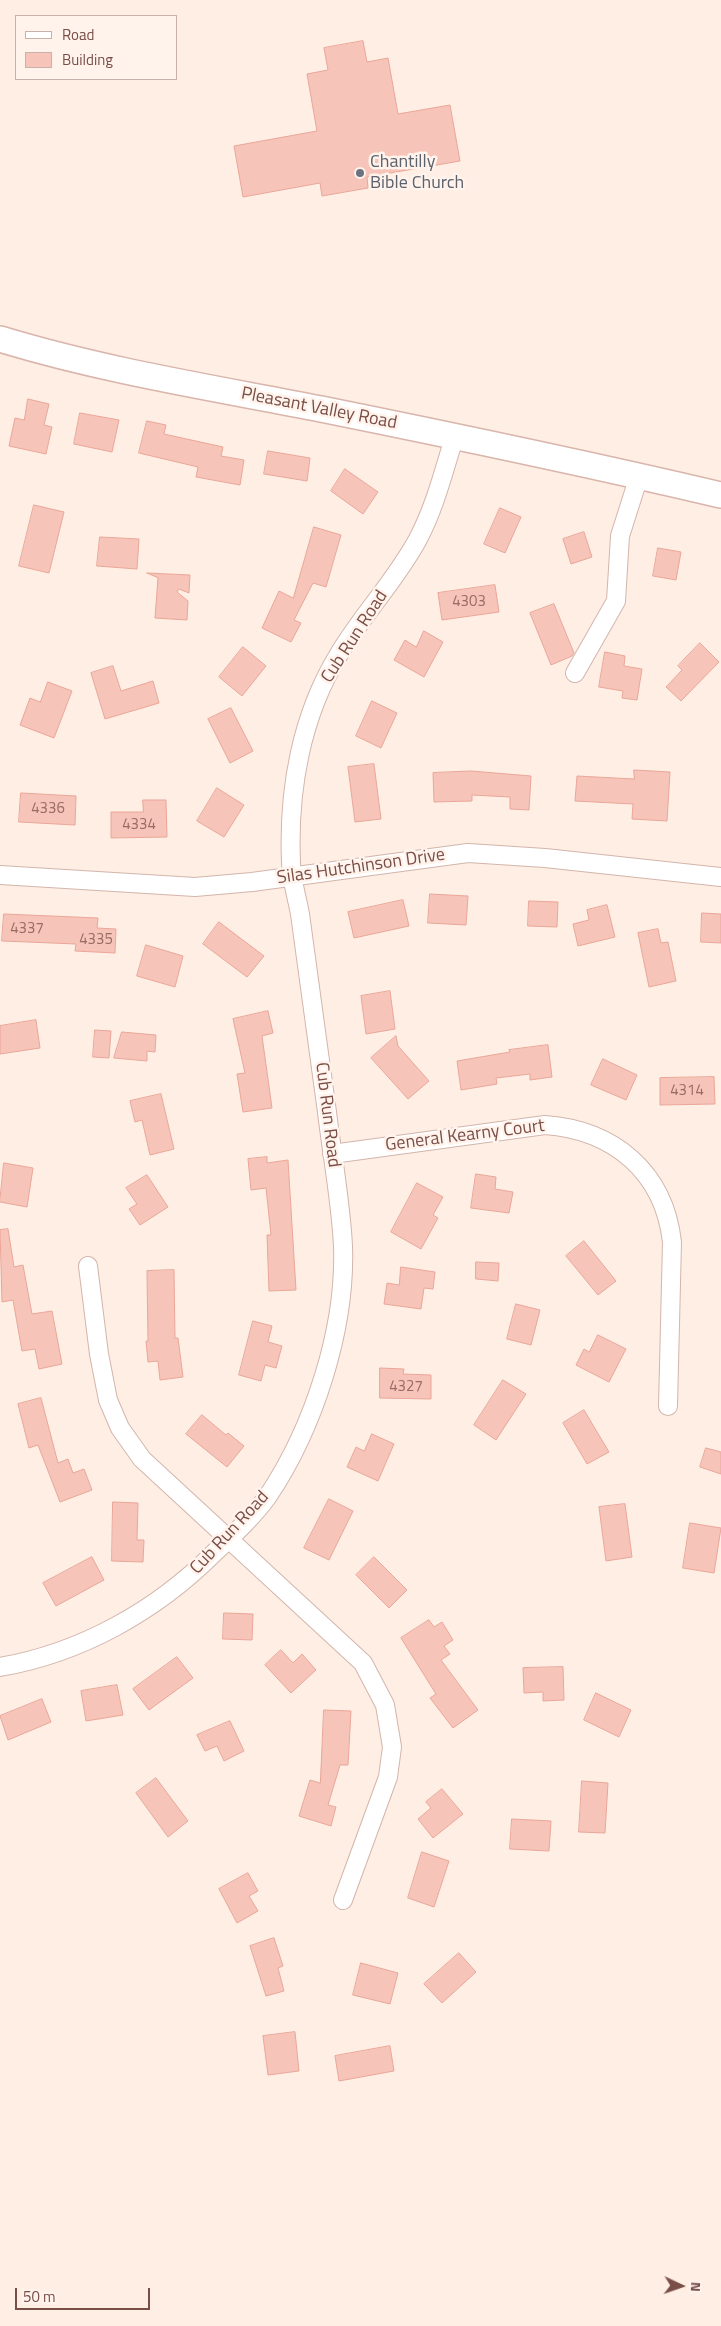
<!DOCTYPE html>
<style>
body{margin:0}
#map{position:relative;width:721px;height:2326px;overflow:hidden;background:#feeee4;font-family:"Titillium Web",sans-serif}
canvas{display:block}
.legend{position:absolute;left:15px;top:15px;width:162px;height:65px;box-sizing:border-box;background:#fff3ec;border:1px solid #c9b1aa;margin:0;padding:6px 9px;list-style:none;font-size:15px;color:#794e47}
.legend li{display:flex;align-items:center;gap:10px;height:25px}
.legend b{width:25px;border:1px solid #c9b1aa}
.north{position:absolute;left:656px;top:2261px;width:50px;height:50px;-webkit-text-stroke:4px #fff3ec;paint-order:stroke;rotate:93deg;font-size:14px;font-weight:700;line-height:20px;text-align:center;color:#794e47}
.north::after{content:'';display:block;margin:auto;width:18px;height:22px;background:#794e47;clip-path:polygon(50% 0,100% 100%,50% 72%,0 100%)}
.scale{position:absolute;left:15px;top:2288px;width:135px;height:22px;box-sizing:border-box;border:2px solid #794e47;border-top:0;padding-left:6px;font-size:15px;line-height:18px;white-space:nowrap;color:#794e47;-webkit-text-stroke:4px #fff3ec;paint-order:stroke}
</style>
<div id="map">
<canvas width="721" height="2326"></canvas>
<ul class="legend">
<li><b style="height:6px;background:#fff"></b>Road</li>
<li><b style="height:14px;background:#f6c4b9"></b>Building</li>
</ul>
<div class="north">N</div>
<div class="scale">50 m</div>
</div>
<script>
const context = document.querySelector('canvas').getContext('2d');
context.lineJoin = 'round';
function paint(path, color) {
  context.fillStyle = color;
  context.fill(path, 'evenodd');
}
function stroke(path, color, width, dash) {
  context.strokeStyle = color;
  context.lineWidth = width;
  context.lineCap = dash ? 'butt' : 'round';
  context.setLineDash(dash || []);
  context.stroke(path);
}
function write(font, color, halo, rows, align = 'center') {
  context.font = font + ' "Titillium Web",sans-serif';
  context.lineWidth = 5;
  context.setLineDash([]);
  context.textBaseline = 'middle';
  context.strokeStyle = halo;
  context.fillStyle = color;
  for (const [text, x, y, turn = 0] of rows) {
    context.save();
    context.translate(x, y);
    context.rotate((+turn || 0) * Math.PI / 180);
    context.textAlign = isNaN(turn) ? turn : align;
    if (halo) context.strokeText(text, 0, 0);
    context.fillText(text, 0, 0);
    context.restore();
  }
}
const building = new Path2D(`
 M 363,41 L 367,62 L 388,58 L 398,114 L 450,105 L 460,161 L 367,177 L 368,188 L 322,196 L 320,183 L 243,197 L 234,146 L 317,131 L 307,74 L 328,70 L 324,48 Z
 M 28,399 L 49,404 L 44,425 L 52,427 L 46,454 L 9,446 L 15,418 L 24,420 Z
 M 80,413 L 119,420 L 112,452 L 74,444 Z
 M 147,421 L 166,425 L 164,434 L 223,447 L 221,456 L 244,460 L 240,485 L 196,477 L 198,467 L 139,453 Z
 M 268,451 L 310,458 L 307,481 L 264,474 Z
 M 345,469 L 378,492 L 363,514 L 331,491 Z
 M 34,505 L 64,512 L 49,573 L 19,566 Z
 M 500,508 L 521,517 L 505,553 L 484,544 Z
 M 314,527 L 341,535 L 326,587 L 313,583 L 294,620 L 301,623 L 291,642 L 262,628 L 279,591 L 293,598 Z
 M 584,532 L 592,557 L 571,564 L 563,539 Z
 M 100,537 L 139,539 L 137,569 L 97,566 Z
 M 658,548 L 681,552 L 676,580 L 653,576 Z
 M 147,573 L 190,575 L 189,593 L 179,589 L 177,592 L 188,601 L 187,620 L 155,618 L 158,578 Z
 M 495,585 L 499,612 L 442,620 L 438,593 Z
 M 554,604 L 574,653 L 572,656 L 551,665 L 530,613 Z
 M 424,631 L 443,642 L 424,677 L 394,660 L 405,640 L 416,647 Z
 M 700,643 L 719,662 L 681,701 L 666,687 L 682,670 L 678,666 Z
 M 243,647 L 266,666 L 242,696 L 219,677 Z
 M 605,652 L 625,656 L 624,666 L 642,669 L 637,700 L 622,698 L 623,691 L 599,687 Z
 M 113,666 L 121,691 L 153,681 L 159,703 L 105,719 L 91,673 Z
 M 48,682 L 72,691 L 54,738 L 20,725 L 30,698 L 40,702 Z
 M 372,701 L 397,713 L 381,748 L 356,736 Z
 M 231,708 L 253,751 L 230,763 L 208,719 Z
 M 374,764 L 381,819 L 355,822 L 348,767 Z
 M 634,770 L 670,772 L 667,821 L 632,819 L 633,804 L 575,801 L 577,776 L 634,779 Z
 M 471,771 L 531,776 L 529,810 L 510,809 L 510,797 L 472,795 L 472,801 L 434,802 L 433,773 Z
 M 217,788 L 244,805 L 224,837 L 197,821 Z
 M 21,793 L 76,796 L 75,825 L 19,822 Z
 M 143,800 L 166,800 L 167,837 L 111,838 L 111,812 L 143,812 Z
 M 430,894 L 468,896 L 466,925 L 428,923 Z
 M 403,900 L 409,926 L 354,938 L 348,912 Z
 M 529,901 L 558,902 L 557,927 L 528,926 Z
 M 607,905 L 615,937 L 578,946 L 573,924 L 589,920 L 587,910 Z
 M 702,913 L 721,914 L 721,943 L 701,942 Z
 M 4,914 L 98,918 L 97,928 L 116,929 L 115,953 L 75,951 L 76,944 L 2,941 Z
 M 219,922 L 264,956 L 247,977 L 203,944 Z
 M 658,929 L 661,943 L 668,942 L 676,981 L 649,987 L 638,933 Z
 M 146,945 L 183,956 L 175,987 L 137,976 Z
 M 390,991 L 395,1029 L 366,1034 L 361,996 Z
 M 268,1011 L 273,1033 L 262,1036 L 272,1108 L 243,1112 L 237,1074 L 245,1073 L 233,1019 Z
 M 36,1020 L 40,1048 L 0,1054 L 0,1026 Z
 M 95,1030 L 111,1031 L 109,1058 L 93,1057 Z
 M 122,1032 L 156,1035 L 155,1052 L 147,1051 L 147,1061 L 114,1058 Z
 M 396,1036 L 398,1046 L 429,1081 L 408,1099 L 371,1058 Z
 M 548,1045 L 552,1077 L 530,1080 L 530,1074 L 496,1078 L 497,1084 L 461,1090 L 457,1061 L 510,1052 L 509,1050 Z
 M 603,1059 L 637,1075 L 626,1100 L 591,1085 Z
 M 714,1077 L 715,1104 L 660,1105 L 660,1078 Z
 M 161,1094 L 174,1149 L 150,1155 L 142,1120 L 135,1122 L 130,1101 Z
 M 267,1157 L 267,1163 L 288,1160 L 296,1290 L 269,1291 L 267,1235 L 271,1235 L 266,1188 L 251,1190 L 248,1159 Z
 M 4,1163 L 33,1168 L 27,1207 L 0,1202 Z
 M 476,1174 L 496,1177 L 495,1189 L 513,1192 L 509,1213 L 471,1208 Z
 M 147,1175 L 168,1207 L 140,1225 L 129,1209 L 137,1204 L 126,1188 Z
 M 417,1183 L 443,1197 L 433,1215 L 438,1218 L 421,1249 L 391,1232 Z
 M 8,1229 L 14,1267 L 23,1265 L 32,1314 L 52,1311 L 62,1364 L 39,1369 L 35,1349 L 22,1351 L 13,1300 L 2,1302 L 0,1230 Z
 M 584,1241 L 616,1281 L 598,1295 L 566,1256 Z
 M 476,1262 L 499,1263 L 498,1281 L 476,1279 Z
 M 401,1267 L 435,1272 L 433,1289 L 424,1288 L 421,1309 L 384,1304 L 387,1283 L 399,1285 Z
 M 174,1270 L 175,1338 L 178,1338 L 183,1377 L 160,1380 L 158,1361 L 148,1362 L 146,1341 L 148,1341 L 147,1271 Z
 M 516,1304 L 540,1310 L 531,1345 L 507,1339 Z
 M 253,1321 L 272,1326 L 268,1342 L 282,1346 L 276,1368 L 265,1365 L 261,1381 L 239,1375 Z
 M 598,1335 L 626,1349 L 609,1382 L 576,1365 L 584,1349 L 589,1352 Z
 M 380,1368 L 404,1369 L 403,1374 L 431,1375 L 431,1399 L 380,1398 Z
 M 503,1380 L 526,1394 L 496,1440 L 474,1425 Z
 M 41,1398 L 58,1463 L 68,1459 L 73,1473 L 84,1469 L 92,1490 L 60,1502 L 38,1445 L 29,1448 L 18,1404 Z
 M 584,1410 L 609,1452 L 587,1464 L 563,1423 Z
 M 202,1415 L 226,1435 L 228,1433 L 244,1446 L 227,1467 L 186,1434 Z
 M 372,1434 L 394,1444 L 378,1481 L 347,1467 L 356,1447 L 364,1451 Z
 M 706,1448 L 721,1452 L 721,1474 L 700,1467 Z
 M 329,1499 L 353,1511 L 329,1560 L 304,1548 Z
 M 113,1502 L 138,1503 L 137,1540 L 144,1540 L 143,1562 L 112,1561 Z
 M 625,1504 L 632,1557 L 606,1561 L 599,1507 Z
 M 690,1523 L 721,1528 L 714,1573 L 683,1568 Z
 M 92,1557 L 104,1580 L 56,1606 L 43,1583 Z
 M 374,1557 L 407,1590 L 389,1608 L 356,1575 Z
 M 224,1613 L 253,1614 L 252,1640 L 223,1639 Z
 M 429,1620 L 434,1627 L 442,1622 L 453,1640 L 444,1646 L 450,1654 L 441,1660 L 478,1710 L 453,1728 L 430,1698 L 436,1694 L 401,1638 Z
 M 281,1650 L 293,1663 L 302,1654 L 316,1670 L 291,1693 L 265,1665 Z
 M 177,1657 L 193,1678 L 149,1710 L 133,1689 Z
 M 563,1667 L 564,1700 L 543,1701 L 543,1692 L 524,1693 L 523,1668 Z
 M 117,1685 L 123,1715 L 86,1721 L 81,1691 Z
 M 596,1693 L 631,1710 L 619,1737 L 584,1720 Z
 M 42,1699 L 51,1722 L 8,1740 L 0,1716 Z
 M 324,1710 L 351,1711 L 348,1765 L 340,1765 L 328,1805 L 336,1807 L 331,1826 L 299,1816 L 310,1780 L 320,1783 Z
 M 230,1721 L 244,1751 L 224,1761 L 217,1746 L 205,1751 L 197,1735 Z
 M 156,1778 L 188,1821 L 168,1837 L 136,1793 Z
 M 582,1781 L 608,1783 L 605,1833 L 579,1832 Z
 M 442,1789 L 463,1814 L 433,1838 L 418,1819 L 431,1808 L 426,1802 Z
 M 512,1819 L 551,1821 L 549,1851 L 510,1849 Z
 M 422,1852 L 449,1861 L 434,1907 L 408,1898 Z
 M 248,1873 L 258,1891 L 249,1896 L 258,1911 L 237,1923 L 219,1889 Z
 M 274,1938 L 283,1966 L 278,1968 L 284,1991 L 266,1996 L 250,1946 Z
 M 459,1953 L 476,1972 L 442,2003 L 424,1984 Z
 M 361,1963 L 398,1973 L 390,2004 L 353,1995 Z
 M 295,2032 L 299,2071 L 268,2075 L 263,2036 Z
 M 390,2046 L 394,2071 L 339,2081 L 335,2056 Z`);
const street = new Path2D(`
 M 575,673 L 616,601 L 620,536 L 639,476
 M 0,875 L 195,887 L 252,882 L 468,853 L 545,858 L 721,877
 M 332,1154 L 545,1125 C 614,1130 664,1172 672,1242 L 668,1406
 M 88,1266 L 99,1354 L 108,1400 L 120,1428 L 142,1459 L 363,1663 L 385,1705 L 392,1747 L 388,1777 L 343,1900
 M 0,1667 C 81,1653 156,1611 214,1553 C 232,1536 253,1517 268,1496 C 314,1427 346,1329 343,1246 C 341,1203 332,1155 327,1112 C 318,1046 309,980 300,914 C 297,897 291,879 291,862 C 288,790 301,716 339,654 C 363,614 396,580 418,539 C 435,507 444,470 455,435`);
const secondary = new Path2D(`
 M 0,339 C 105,371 214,388 321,409 C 455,436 588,464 721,495`);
const markers = [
 [360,173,5,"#6b7280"]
];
const numberNames = [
 ["4303",469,602],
 ["4336",48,809],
 ["4334",139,825],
 ["4337",27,929],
 ["4335",96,940],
 ["4314",687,1091],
 ["4327",406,1387]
];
const worshipNames = [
 ["Chantilly",370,163],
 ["Bible Church",370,184]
];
const streetNames = [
 ["Pleasant Valley Road",319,409,11],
 ["Cub Run Road",355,637,-57],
 ["Silas Hutchinson Drive",361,867,-8],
 ["Cub Run Road",327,1115,83],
 ["General Kearny Court",465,1136,-7],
 ["Cub Run Road",230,1533,-47]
];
paint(building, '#f6c4b9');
stroke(building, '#eaa698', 1);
stroke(street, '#d3b5ab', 20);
stroke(secondary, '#d9b5ab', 28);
stroke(street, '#fff', 18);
stroke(secondary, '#fff', 25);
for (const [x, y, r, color] of markers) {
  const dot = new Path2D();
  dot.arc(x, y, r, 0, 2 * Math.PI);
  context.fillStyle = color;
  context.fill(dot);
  stroke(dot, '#fff3ec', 2);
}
write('15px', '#986c64', null, numberNames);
write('18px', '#5b616d', '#fff3ec', worshipNames, 'left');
write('18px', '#794e47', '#fff3ec', streetNames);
</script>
